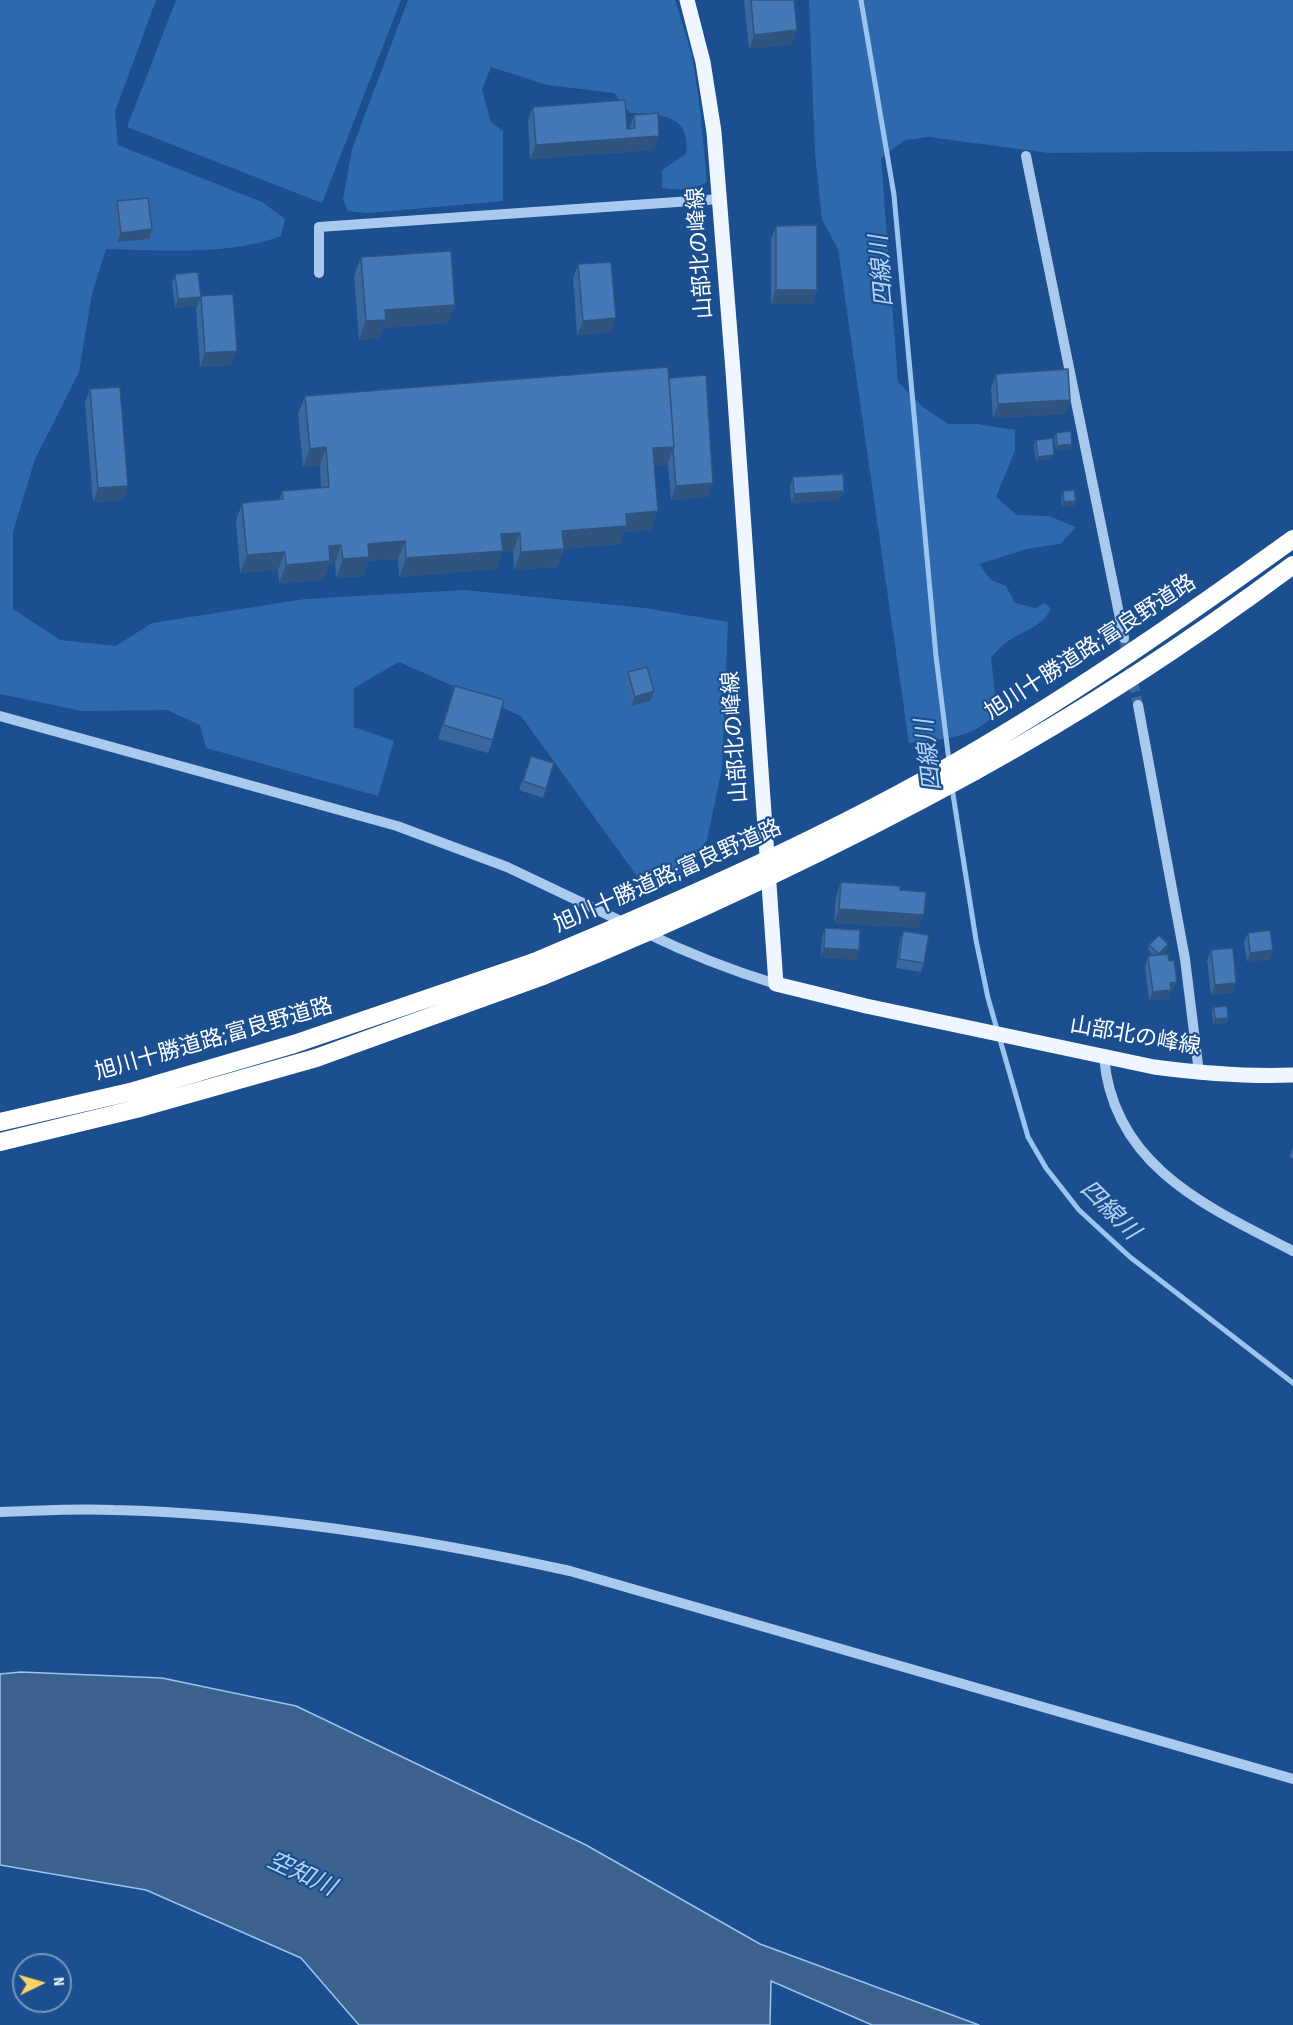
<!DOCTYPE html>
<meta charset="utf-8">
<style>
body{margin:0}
#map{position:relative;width:1293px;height:2025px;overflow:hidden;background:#1b4f8f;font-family:"Sofia Sans Condensed",sans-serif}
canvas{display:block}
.north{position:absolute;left:12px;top:1953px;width:60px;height:60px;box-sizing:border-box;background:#1b4f8f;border:2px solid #7695bc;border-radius:50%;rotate:85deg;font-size:16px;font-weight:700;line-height:24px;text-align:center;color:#fff}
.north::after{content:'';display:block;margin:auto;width:21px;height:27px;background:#ffd166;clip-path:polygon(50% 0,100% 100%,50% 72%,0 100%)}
</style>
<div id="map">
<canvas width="1293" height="2025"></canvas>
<div class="north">N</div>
</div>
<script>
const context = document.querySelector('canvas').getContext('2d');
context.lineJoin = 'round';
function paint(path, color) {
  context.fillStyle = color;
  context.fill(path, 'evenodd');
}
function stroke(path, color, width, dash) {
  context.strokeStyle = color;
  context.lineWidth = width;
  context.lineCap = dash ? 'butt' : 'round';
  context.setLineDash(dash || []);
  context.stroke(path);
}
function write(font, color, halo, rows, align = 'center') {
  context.font = font + ' "Sofia Sans Condensed","Noto Sans JP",sans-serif';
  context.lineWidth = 4.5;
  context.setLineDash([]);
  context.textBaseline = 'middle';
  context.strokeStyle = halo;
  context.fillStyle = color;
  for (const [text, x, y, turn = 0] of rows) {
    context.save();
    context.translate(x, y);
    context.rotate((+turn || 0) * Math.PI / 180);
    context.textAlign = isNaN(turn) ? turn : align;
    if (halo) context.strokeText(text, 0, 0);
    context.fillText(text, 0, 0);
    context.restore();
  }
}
const green = new Path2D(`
 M 0,0 L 156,0 L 115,112 L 118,145 L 262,202 L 285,219 L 281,236 C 230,256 160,250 106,249 L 92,294 L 79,372 L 35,459 L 13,532 L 13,609 L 60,640 L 116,646 L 152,623 L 305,599 L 465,590 L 645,608 L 728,622 L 722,768 L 707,840 L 682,876 L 647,890 L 521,716 L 399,662 L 354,688 L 354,727 L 394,741 L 378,796 L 206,748 L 200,725 L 167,710 L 82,711 L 0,694 Z
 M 176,0 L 401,0 L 322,203 L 127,127 Z
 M 408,0 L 675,0 L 692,55 L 700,108 L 707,182 C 692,191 679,190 662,188 L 662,170 L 686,154 C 692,115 661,114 630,113 L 614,93 L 547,85 L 491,67 L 482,90 L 491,122 L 503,131 L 503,201 L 368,213 L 348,211 L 343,199 L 352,149 Z
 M 809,0 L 1293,0 L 1293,151 L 1049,153 L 929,137 L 905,140 L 881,158 L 898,382 L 923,407 L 948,424 L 977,424 L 1015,430 L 1015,451 L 996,497 L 1017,515 L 1049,516 L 1076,527 L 1060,544 L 1027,549 L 979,564 L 991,580 L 1006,586 L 1015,603 L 1035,608 L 1045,603 L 1051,609 C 1043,625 1028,629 1013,638 C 1005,642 998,650 991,657 L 997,711 C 977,739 941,739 909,743 L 838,249 L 822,220 L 815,154 Z`);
const water = new Path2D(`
 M 21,1672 L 162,1678 L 296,1706 L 586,1845 L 760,1944 L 979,2025 L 872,2025 L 771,1981 L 770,2025 L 359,2025 L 301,1958 L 146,1890 L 0,1865 L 0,1674 Z`);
const stream = new Path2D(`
 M 861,0 L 894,195 L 936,656 L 949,761
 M 952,788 L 976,940 L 988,998 L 1028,1137 L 1046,1168 L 1079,1210 L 1130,1257 L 1293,1383`);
const minorTunnel = new Path2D(`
 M 1124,638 L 1138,705`);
const minor = new Path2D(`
 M 1026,156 L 1124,638
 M 319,273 L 319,227 L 720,199
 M 1138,705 L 1185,959 L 1199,1073
 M 0,716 L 397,826 L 507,867 L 627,924
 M 644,932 C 687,953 730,970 776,984
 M 1104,1057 C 1113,1166 1207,1207 1293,1251
 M 0,1512 C 38,1511 76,1508 114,1510 C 268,1514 420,1538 570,1571 L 1293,1779`);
const major = new Path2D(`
 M 687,0 L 703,62 L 714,132 L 733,371 L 776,984 L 866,1006 L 1154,1067 C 1200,1073 1246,1077 1293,1075`);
const highway = new Path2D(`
 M 972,753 C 1083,688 1189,614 1293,539
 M 975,771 C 1086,710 1191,641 1293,565
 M 0,1122 L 134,1091 L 294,1044 L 534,962
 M 0,1142 L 136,1109 L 316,1058 L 543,976`);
const highwayBridge = new Path2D(`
 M 534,962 C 683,900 832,835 972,753
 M 543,976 C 691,916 835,848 975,771`);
const wall = new Path2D(`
 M 744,0 L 794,0 L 797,30 L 792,44 L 749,49 Z
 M 533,107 L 627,129 L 629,129 L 634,115 L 654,150 L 530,159 L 528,121 Z
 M 117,201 L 149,239 L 117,242 L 114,211 Z
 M 776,226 L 817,290 L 812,304 L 771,304 L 771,239 Z
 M 361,257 L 455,305 L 448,323 L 383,328 L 379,338 L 359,340 L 354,276 Z
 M 578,264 L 611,332 L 577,335 L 573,278 Z
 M 175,274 L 197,306 L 175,308 L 172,283 Z
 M 201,296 L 231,365 L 200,367 L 196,309 Z
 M 996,374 L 1070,400 L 1065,414 L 993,418 L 991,388 Z
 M 669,378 L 708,497 L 671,500 L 668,463 L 667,465 L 654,466 L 651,530 L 624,532 L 620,544 L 564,549 L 557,567 L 514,570 L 513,551 L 502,552 L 496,569 L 399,577 L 398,559 L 368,561 L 363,576 L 336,578 L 335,563 L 329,564 L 323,580 L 279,583 L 278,570 L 240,573 L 236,521 L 242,503 L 279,500 L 282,491 L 321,488 L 320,466 L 303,467 L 298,414 L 305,396 Z
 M 90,389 L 128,486 L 123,500 L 93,502 L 85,403 Z
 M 1056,433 L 1072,444 L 1071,449 L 1056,450 L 1054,437 Z
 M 1036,440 L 1052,459 L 1036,461 L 1034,445 Z
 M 793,477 L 840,500 L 791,503 L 790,487 Z
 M 1063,491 L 1076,501 L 1074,506 L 1062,507 L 1061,496 Z
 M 628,672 L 654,691 L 650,701 L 631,706 L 625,682 Z
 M 455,686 L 493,740 L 488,753 L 438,739 Z
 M 531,756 L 546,789 L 543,798 L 519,790 Z
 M 841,882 L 919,928 L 834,923 L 836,896 Z
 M 825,928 L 856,960 L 821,957 L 822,937 Z
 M 903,931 L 924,963 L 921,972 L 896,968 L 900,940 Z
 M 1248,933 L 1270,959 L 1247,962 L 1244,942 Z
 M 1168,944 L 1167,949 L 1161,955 L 1173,991 L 1170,991 L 1168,999 L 1149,1001 L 1145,966 L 1148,956 L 1154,956 L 1148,949 L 1149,945 Z
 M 1211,950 L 1236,983 L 1233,992 L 1211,995 L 1207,960 Z
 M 1214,1007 L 1228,1018 L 1227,1023 L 1213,1024 L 1212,1011 Z
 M 1293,1147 L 1293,1159 L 1289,1157 Z`);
const shadedWall = new Path2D(`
 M 797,30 L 792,44 L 749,49 L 754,35 Z
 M 659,136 L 654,150 L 530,159 L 536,145 Z
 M 152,229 L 149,239 L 117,242 L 121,233 Z
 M 776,290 L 817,290 L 812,304 L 771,304 Z
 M 201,297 L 197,306 L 175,308 L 178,299 Z
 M 455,305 L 448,323 L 383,328 L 379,338 L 359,340 L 366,321 L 385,310 Z
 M 616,318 L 611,332 L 577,335 L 583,321 Z
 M 237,351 L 231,365 L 200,367 L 205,353 Z
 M 1070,400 L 1065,414 L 993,418 L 998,404 Z
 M 1072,444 L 1071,449 L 1056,450 L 1057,446 Z
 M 326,447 L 320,466 L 303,467 L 310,449 Z
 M 674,447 L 667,465 L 646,467 L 653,448 Z
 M 1054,455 L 1052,459 L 1036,461 L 1038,457 Z
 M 713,483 L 708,497 L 671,500 L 676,486 Z
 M 128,486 L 123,500 L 93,502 L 98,488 Z
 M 844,491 L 840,500 L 791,503 L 794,494 Z
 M 1076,501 L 1074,506 L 1062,507 L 1064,502 Z
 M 658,511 L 651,530 L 624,532 L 620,544 L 564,549 L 557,567 L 514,570 L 521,552 L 562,531 L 626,514 Z
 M 520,533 L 513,551 L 502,552 L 496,569 L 399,577 L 406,558 L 501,534 Z
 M 405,541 L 398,559 L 368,561 L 363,576 L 336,578 L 343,559 L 368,544 Z
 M 341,545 L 335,563 L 329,564 L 323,580 L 279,583 L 286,565 L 329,546 Z
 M 285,552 L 278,570 L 240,573 L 247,555 Z
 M 654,691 L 650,701 L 631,706 L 635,697 Z
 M 839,909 L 924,915 L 919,928 L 834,923 Z
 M 1168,944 L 1167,949 L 1157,958 L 1159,954 Z
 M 824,948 L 859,950 L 856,960 L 821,957 Z
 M 1273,950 L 1270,959 L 1247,962 L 1250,953 Z
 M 1177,982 L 1173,991 L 1170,991 L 1168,999 L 1149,1001 L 1153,992 L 1170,983 Z
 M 1236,983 L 1233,992 L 1211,995 L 1215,985 Z
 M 1228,1018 L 1227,1023 L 1213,1024 L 1215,1019 Z`);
const building = new Path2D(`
 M 751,0 L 794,0 L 797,30 L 754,35 Z
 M 625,100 L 627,129 L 635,128 L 634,115 L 658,113 L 659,136 L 536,145 L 533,107 Z
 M 148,198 L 152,229 L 121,233 L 117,201 Z
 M 817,225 L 817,290 L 776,290 L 776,226 Z
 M 451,251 L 455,305 L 385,310 L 386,320 L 366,321 L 361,257 Z
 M 611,262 L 616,318 L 583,321 L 578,264 Z
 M 198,272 L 201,297 L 178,299 L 175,274 Z
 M 233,294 L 237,351 L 205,353 L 201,296 Z
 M 668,367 L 674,447 L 653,448 L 658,511 L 626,514 L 627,526 L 562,531 L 564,549 L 521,552 L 520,533 L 501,534 L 503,551 L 406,558 L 405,541 L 368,544 L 369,557 L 343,559 L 341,545 L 329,546 L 330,561 L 286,565 L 285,552 L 247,555 L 242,503 L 283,499 L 282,491 L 329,487 L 326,447 L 310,449 L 305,396 Z
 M 1068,369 L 1070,400 L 998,404 L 996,374 Z
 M 706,375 L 713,483 L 676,486 L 673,449 L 674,447 L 669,378 Z
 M 120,387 L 128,486 L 98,488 L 90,389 Z
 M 1071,431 L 1072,444 L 1057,446 L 1056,433 Z
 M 1053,438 L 1054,455 L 1038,457 L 1036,440 Z
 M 843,474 L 844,491 L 794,494 L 793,477 Z
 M 1074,490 L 1076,501 L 1064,502 L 1063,491 Z
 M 647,667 L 654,691 L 635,697 L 628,672 Z
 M 455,686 L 504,700 L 493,740 L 443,725 Z
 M 531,756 L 554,763 L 546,789 L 523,781 Z
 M 841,882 L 900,886 L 900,890 L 926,892 L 924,915 L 839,909 Z
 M 825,928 L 860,930 L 859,950 L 824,948 Z
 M 1270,930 L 1273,950 L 1250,953 L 1248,933 Z
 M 903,931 L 929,935 L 924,963 L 899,959 Z
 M 1159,935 L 1168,944 L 1159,954 L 1149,945 Z
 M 1233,948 L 1236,983 L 1215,985 L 1211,950 Z
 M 1168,954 L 1169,961 L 1174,960 L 1177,982 L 1170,983 L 1171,990 L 1153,992 L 1148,956 Z
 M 1227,1006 L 1228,1018 L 1215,1019 L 1214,1007 Z`);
const streetNames = [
 ["山部北の峰線",701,253,-94],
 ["旭川十勝道路;富良野道路",1091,648,-33],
 ["山部北の峰線",736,737,-94],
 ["旭川十勝道路;富良野道路",668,877,-24],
 ["山部北の峰線",1135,1037,10],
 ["旭川十勝道路;富良野道路",214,1040,-16]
];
const waterNames = [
 ["四線川",883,271,-95],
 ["四線川",930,755,-97],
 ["四線川",1109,1211,45],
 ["空知川",301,1875,25]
];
paint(green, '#2e69ad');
paint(water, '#3c6290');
stroke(water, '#9cc4f0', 1.5);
stroke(stream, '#9cc4f0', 5);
stroke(minorTunnel, '#3d69a0', 10, [10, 5]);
stroke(minor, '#a9c9ee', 10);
stroke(major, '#f0f6ff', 15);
stroke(highway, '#fff', 18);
stroke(highwayBridge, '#fff', 18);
paint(wall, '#3a679d');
paint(shadedWall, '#305480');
paint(building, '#4478b7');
stroke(building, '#305480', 1.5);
write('22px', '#fff', '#1b4f8f', streetNames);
write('italic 24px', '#b5d3f5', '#1b4f8f', waterNames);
</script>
